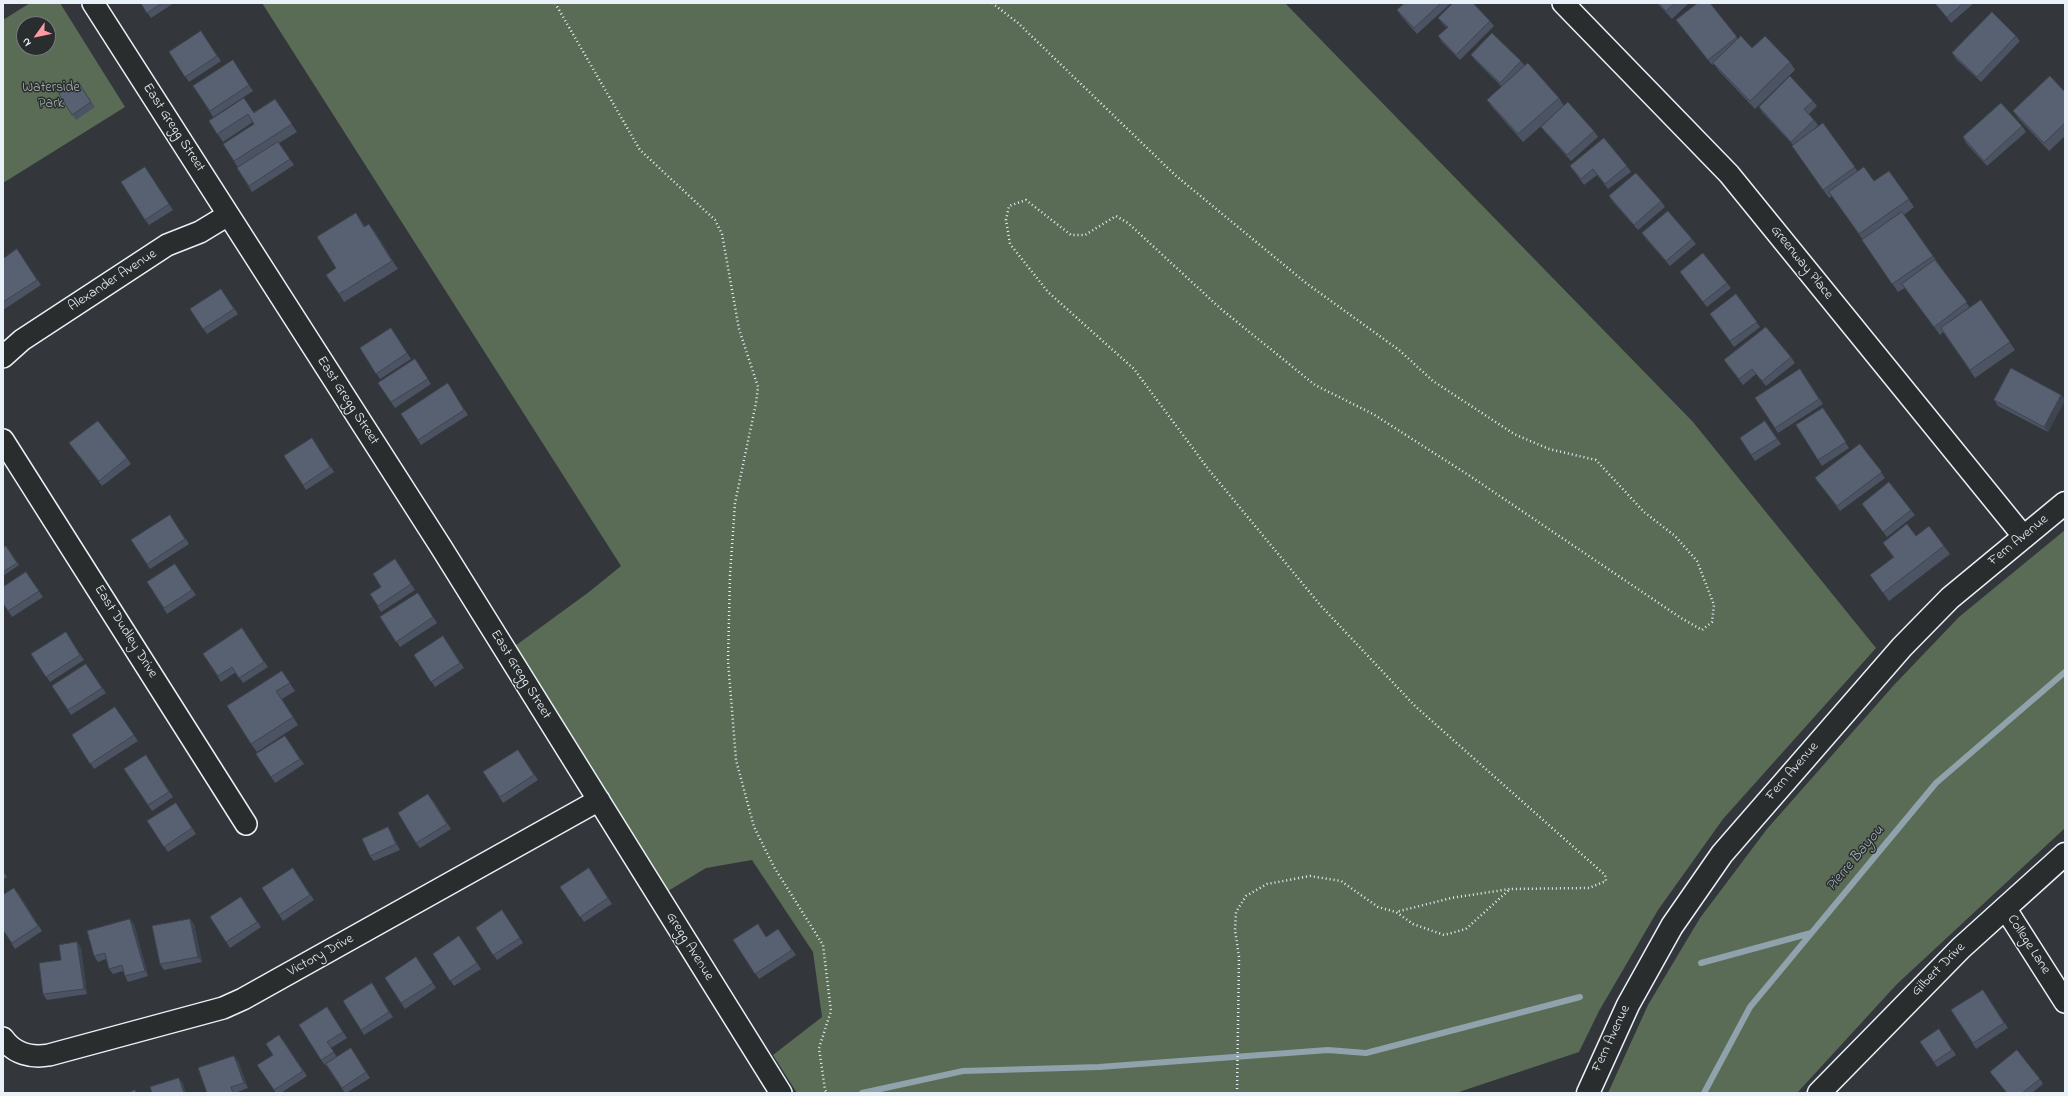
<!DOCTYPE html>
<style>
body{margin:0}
#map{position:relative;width:2068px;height:1096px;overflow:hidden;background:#33373c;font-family:"Indie Flower",sans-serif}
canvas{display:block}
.frame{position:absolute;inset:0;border:4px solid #e8f1f8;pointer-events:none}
.north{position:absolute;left:16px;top:16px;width:40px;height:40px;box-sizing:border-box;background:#2a2d2e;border:1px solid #767b7f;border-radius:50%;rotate:237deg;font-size:11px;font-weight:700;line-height:16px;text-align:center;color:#e8f1f8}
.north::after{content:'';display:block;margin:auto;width:14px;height:18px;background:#ff9aa2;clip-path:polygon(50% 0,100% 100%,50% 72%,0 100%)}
</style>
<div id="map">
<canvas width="2068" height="1096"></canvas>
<div class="frame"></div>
<div class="north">N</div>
</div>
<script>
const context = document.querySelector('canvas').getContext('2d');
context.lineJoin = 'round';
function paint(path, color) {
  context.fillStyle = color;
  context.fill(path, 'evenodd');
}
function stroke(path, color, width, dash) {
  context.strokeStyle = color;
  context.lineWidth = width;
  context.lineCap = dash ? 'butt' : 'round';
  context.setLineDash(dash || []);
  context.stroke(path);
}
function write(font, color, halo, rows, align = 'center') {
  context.font = font + ' "Indie Flower",sans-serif';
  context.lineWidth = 3;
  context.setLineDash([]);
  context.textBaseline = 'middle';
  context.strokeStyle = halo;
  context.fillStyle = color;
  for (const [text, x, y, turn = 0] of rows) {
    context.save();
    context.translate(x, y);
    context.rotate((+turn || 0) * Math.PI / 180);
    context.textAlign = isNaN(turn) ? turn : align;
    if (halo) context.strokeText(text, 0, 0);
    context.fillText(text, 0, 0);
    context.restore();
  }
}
const green = new Path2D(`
 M 30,3 L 60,3 L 125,107 L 3,183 L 3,20 ZM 24,24 L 48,24 L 48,48 L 24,48 Z
 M 262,3 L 1285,3 L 1693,422 L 1876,648 L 1723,819 L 1658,910 L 1599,1011 L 1579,1052 L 1456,1093 L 797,1093 L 773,1055 L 822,1017 L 813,952 L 752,860 L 706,868 L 668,891 L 515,646 L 589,592 L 621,566 Z
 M 2065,530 L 2065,828 L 1897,984 L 1797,1093 L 1608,1093 L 1648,1005 L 1700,918 L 1767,829 L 1894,685 L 1959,617 Z`);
const stream = new Path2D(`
 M 1701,963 L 1811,933
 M 862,1093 L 963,1071 L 1099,1067 L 1328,1050 L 1366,1053 L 1580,997
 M 1704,1093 L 1750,1007 L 1936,783 L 2065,672`);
const path = new Path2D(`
 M 555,3 L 640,150 L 715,220 L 722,234 L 739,329 L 758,387 L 756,403 L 735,503 L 730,575 L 728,661 L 736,760 L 754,827 L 774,867 L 823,945 L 831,1011 L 819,1048 L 825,1090 L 827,1093
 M 992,3 L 1018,23 L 1175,175 L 1306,283 L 1399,350 L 1433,381 L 1514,434 L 1549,449 L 1596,460 L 1644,512 L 1675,536 L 1697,561 L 1714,605 L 1712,622 L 1702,630 L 1681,618 L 1470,476 L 1373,414 L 1315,385 L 1221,309 L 1128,223 L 1116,216 L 1085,235 L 1071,235 L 1026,200 L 1009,206 L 1006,220 L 1010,244 L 1048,292 L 1134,369 L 1209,470 L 1321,606 L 1415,706 L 1605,875 L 1606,881 L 1589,888 L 1510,889
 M 1237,1093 L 1239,957 L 1235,930 L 1236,912 L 1246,896 L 1267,884 L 1310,876 L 1341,881 L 1378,907 L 1396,912 L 1413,924 L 1444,935 L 1466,929 L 1510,889 L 1451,898 L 1396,912`);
const street = new Path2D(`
 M 93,3 L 441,547 L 781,1093
 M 1563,3 L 1729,174 L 2024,537
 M 3,357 L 22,340 L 167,245 L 200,232 L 228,215
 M 3,440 L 246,824
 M 2005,908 L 2065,1002
 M 3,1038 C 14,1054 31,1058 49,1055 L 223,1008 L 243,999 L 599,800`);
const secondary = new Path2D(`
 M 1588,1093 L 1628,1005 L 1672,926 L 1722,854 L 1902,647 L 1950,598 L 2065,503
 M 1819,1093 L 1961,948 L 2065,854`);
const wall = new Path2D(`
 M 141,3 L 174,3 L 151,18 Z
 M 1405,3 L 1451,3 L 1417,34 L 1401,16 L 1397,10 Z
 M 1657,3 L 1689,3 L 1672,19 Z
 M 1710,3 L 1738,39 L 1752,48 L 1790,62 L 1795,70 L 1755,109 L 1719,71 L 1714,64 L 1712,65 L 1676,20 Z
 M 1935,3 L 1974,3 L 1951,23 Z
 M 1438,18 L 1490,21 L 1494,26 L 1460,60 L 1442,42 L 1438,36 L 1447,28 L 1442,23 Z
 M 201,31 L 221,61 L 189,82 L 169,52 Z
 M 2016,36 L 2020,41 L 1981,82 L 1956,59 L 1952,53 Z
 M 1471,55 L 1521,61 L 1525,67 L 1559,98 L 1564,106 L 1523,142 L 1493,108 L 1487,100 L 1502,87 L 1475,60 Z
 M 233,60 L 253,91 L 213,117 L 193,86 Z
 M 78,82 L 95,107 L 76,120 L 59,94 Z
 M 2065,92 L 2065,136 L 2049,151 L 2019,119 L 2013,111 Z
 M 275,99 L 297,132 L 279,143 L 294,165 L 252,192 L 237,168 L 238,168 L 234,161 L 254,124 L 253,122 L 223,142 L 209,121 L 254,112 Z
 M 1813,101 L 1817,106 L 1809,114 L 1814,120 L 1818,125 L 1809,134 L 1823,123 L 1858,172 L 1874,181 L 1889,171 L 1914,207 L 1904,215 L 1938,263 L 1970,308 L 1981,300 L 2015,350 L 1975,378 L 1943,332 L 1940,335 L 1905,288 L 1898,292 L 1862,240 L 1863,240 L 1832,196 L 1829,198 L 1792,146 L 1793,145 L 1762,112 L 1759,107 Z
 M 2022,126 L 2026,132 L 1987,166 L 1966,143 L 1963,137 Z
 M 1541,127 L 1594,131 L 1598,137 L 1571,161 L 1545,132 Z
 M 1570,166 L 1627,166 L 1631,172 L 1608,189 L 1597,175 L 1584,185 Z
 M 148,172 L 173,210 L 149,225 L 145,220 Z
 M 1609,196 L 1661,201 L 1665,207 L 1638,230 L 1613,202 Z
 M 356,213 L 365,227 L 375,232 L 398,269 L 344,302 L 339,294 L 336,268 Z
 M 1642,233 L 1692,239 L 1696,244 L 1670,266 L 1646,239 Z
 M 17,249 L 41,285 L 3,310 L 3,259 Z
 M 1680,272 L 1727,283 L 1731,288 L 1707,307 Z
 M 221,289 L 238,314 L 207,334 L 190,309 Z
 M 1736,294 L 1760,327 L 1734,347 L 1710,314 Z
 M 391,328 L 411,359 L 380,379 L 360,348 Z
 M 1791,357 L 1795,363 L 1766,386 L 1756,374 L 1743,385 L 1724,360 Z
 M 415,359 L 431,384 L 395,408 L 378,383 Z
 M 1800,369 L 1823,404 L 1778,433 L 1755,398 Z
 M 451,389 L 468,415 L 421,445 L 401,414 Z
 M 2061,395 L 2065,400 L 2048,432 L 1998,406 L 1994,400 Z
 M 1823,408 L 1849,448 L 1822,466 L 1796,425 Z
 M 1765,421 L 1781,444 L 1755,461 L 1740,438 Z
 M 312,438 L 334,472 L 306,490 L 284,456 Z
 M 69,443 L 127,458 L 131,464 L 102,486 Z
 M 1860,444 L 1885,478 L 1840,511 L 1815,478 Z
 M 1862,504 L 1911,510 L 1915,515 L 1887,537 Z
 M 170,515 L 189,544 L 150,569 L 131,540 Z
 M 1883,543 L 1944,546 L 1950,554 L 1889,601 L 1876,583 L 1893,557 Z
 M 6,546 L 19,565 L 3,576 L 3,548 Z
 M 395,559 L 415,590 L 381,612 L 370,594 L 381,587 Z
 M 175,564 L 196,595 L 167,614 L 147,582 Z
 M 26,572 L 43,597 L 12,617 L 3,603 Z
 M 418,593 L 437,623 L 400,647 L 380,617 Z
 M 242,628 L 268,667 L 243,683 L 236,672 L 221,682 L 203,654 Z
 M 66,632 L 84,660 L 50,682 L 31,654 Z
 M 443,636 L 464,668 L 435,687 L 414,655 Z
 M 86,664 L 106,693 L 71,715 L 52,686 Z
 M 282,671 L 295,691 L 282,699 L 298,725 L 257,752 L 251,744 Z
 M 115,707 L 138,741 L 94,769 L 72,735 Z
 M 285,736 L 304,764 L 275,783 L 256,754 Z
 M 518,750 L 538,780 L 503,803 L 483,772 Z
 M 146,755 L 173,797 L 152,811 L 148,805 Z
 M 432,799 L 451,829 L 420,848 L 416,843 Z
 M 176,803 L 196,834 L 168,852 L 147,821 Z
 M 388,827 L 391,832 L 400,850 L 374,861 L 370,856 Z
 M 293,868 L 314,900 L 283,921 L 262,888 Z
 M 589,868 L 612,904 L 584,922 L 560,887 Z
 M 3,871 L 7,877 L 3,880 Z
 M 18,893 L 42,931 L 15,949 L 3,930 Z
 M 241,897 L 261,927 L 230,948 L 210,917 Z
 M 502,910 L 523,943 L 497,960 L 476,928 Z
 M 190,919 L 194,924 L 202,962 L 164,970 L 160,964 Z
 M 134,924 L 148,976 L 128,982 L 125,976 L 123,971 L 113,974 L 109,969 L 106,959 L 98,962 L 94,956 Z
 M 778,929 L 796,955 L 759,979 L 733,940 L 766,937 Z
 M 459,936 L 481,969 L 454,986 L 433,954 Z
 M 77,942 L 81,948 L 87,994 L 47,1000 L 43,994 L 61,960 Z
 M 416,957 L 436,988 L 405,1009 L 385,978 Z
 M 372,983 L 393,1017 L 364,1035 L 361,1030 Z
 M 1983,990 L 2008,1028 L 1976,1049 L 1951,1010 Z
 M 327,1007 L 347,1038 L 331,1048 L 337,1057 L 351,1048 L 370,1078 L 346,1093 L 345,1093 L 326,1065 L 325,1065 L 321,1060 Z
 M 1939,1029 L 1956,1055 L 1937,1067 L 1920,1042 Z
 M 283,1040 L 307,1076 L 281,1093 L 276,1093 L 257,1065 L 273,1055 Z
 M 238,1061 L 248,1088 L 235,1093 L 207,1093 Z
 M 1990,1072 L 2040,1079 L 2043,1084 L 2032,1093 L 2007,1093 Z`);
const shadedWall = new Path2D(`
 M 369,224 L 375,232 L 398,269 L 392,261 Z
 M 2061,395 L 2065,400 L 2048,432 L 2044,427 Z
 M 388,827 L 391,832 L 400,850 L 396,844 Z
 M 130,919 L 134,924 L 148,976 L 145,971 Z
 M 190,919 L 194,924 L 202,962 L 198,957 Z
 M 77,942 L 81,948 L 87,994 L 84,989 Z
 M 372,983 L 376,989 L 393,1017 L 389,1012 Z
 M 234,1056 L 238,1061 L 248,1088 L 244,1083 Z
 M 179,1078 L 183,1083 L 186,1093 L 184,1093 Z`);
const building = new Path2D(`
 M 141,3 L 162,3 L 147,13 Z
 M 1405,3 L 1441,3 L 1414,28 L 1397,10 Z
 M 1453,3 L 1473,3 L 1490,21 L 1456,55 L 1438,36 L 1448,27 L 1438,18 Z
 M 1659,3 L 1675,3 L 1666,11 Z
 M 1698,3 L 1710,3 L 1737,37 L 1708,60 L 1676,20 Z
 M 1935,3 L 1964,3 L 1947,17 Z
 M 1992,12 L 2016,36 L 1977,77 L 1952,53 Z
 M 201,31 L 217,56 L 185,77 L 169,52 Z
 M 1492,33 L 1521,61 L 1500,83 L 1471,55 Z
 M 1741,36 L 1752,48 L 1765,36 L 1790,62 L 1750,101 L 1713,63 Z
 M 233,60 L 249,85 L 210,111 L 193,86 Z
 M 1528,63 L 1559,98 L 1518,134 L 1487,100 Z
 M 1790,76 L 1813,101 L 1804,109 L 1814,120 L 1791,142 L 1759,107 Z
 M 2050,76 L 2065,92 L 2065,123 L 2044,143 L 2013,111 Z
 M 78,82 L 91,102 L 72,115 L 59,94 Z
 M 244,98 L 254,113 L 275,99 L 292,124 L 234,161 L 223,144 L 254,124 L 248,114 L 217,134 L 209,121 Z
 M 1568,102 L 1594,131 L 1567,155 L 1541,127 Z
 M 2001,103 L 2022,126 L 1984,161 L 1963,137 Z
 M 1823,123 L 1855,167 L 1823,190 L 1792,146 Z
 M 1604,138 L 1627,166 L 1605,184 L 1593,169 L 1581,179 L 1570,166 Z
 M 278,142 L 290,159 L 249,186 L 237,168 Z
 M 145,167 L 169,204 L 145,220 L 121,182 Z
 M 1864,167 L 1874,181 L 1889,171 L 1909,199 L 1859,234 L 1829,192 Z
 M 1636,173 L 1661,201 L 1634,225 L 1609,196 Z
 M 1668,211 L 1692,239 L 1666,261 L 1642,233 Z
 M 1902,212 L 1933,256 L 1892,284 L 1862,240 Z
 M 356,213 L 364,227 L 369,224 L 392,261 L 339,294 L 326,275 L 336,268 L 317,237 Z
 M 17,249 L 37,280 L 3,302 L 3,259 Z
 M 1703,253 L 1727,283 L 1703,302 L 1680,272 Z
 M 1935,260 L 1967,302 L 1934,327 L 1902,284 Z
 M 221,289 L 234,309 L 203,329 L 190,309 Z
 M 1736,294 L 1757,322 L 1730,341 L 1710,314 Z
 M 1981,300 L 2010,342 L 1970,370 L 1941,328 Z
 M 1766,327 L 1791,357 L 1762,381 L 1752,369 L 1739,379 L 1724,360 Z
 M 391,328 L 407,353 L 376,374 L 360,348 Z
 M 415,359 L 428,379 L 391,402 L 378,383 Z
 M 2011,368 L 2061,395 L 2044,427 L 1994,400 Z
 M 1800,369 L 1819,399 L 1775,428 L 1755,398 Z
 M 448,383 L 464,410 L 418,440 L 401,414 Z
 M 1823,408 L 1846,442 L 1818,460 L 1796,425 Z
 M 98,421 L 127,458 L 99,481 L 69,443 Z
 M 1765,421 L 1777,439 L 1751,455 L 1740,438 Z
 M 312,438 L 330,467 L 303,485 L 284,456 Z
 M 1860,444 L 1882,472 L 1837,506 L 1815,478 Z
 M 1889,482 L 1911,510 L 1883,532 L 1862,504 Z
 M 170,515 L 185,539 L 147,564 L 131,540 Z
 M 1907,524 L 1916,536 L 1929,526 L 1944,546 L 1883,593 L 1870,575 L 1894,557 L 1883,543 Z
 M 6,546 L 17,563 L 3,572 L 3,548 Z
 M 395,559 L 411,584 L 378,606 L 370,594 L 381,587 L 373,574 Z
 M 175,564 L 192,590 L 164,608 L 147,582 Z
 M 26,572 L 39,591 L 8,611 L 3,603 L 3,587 Z
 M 418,593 L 433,617 L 396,642 L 380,617 Z
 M 242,628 L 264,662 L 239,678 L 232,667 L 218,676 L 203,654 Z
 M 66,632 L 80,655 L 46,677 L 31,654 Z
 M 443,636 L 460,663 L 431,682 L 414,655 Z
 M 86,664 L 102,688 L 68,710 L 52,686 Z
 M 282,671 L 290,683 L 276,691 L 293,717 L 251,744 L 227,706 Z
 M 115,707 L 134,735 L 90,764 L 72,735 Z
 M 285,736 L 300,759 L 271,777 L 256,754 Z
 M 518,750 L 534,775 L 500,797 L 483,772 Z
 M 146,755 L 169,792 L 148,805 L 124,769 Z
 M 428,794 L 447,824 L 416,843 L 398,813 Z
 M 176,803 L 192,828 L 164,847 L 147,821 Z
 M 388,827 L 396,844 L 370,856 L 362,839 Z
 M 293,868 L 310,895 L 279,915 L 262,888 Z
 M 589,868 L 608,898 L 580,917 L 560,887 Z
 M 14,888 L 38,926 L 12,943 L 3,930 L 3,895 Z
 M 241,897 L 257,922 L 226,942 L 210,917 Z
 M 502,910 L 520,938 L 493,955 L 476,928 Z
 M 130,919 L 145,971 L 125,976 L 122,965 L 109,969 L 105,953 L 94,956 L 87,931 Z
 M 190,919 L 198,957 L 160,964 L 152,926 Z
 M 758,924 L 766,937 L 778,929 L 792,950 L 755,974 L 733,940 Z
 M 459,936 L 477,963 L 450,981 L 433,954 Z
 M 77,942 L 84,989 L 43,994 L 39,963 L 61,960 L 59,945 Z
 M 416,957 L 433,983 L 401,1003 L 385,978 Z
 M 372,983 L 389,1012 L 361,1030 L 343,1001 Z
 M 1983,990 L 2004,1023 L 1973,1043 L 1951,1010 Z
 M 327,1007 L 343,1032 L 327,1042 L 334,1052 L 321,1060 L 299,1025 Z
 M 1939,1029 L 1952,1050 L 1934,1062 L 1920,1042 Z
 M 279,1035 L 303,1071 L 274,1090 L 257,1065 L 273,1055 L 266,1044 Z
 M 351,1048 L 366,1072 L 342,1088 L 326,1064 Z
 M 2017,1050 L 2040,1079 L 2022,1093 L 2007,1093 L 1990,1072 Z
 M 234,1056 L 244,1083 L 231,1087 L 233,1093 L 207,1093 L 198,1068 Z
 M 179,1078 L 184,1093 L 152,1093 L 150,1087 Z
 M 135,1090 L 136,1093 L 128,1093 Z`);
const parkNames = [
 ["Waterside",51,89],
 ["Park",51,105]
];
const streetNames = [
 ["East Gregg Street",173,128,57],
 ["Greenway Place",1801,263,51],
 ["Alexander Avenue",113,281,-33],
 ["East Gregg Street",347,401,57],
 ["Fern Avenue",2019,541,-39],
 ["East Dudley Drive",125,632,58],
 ["East Gregg Street",520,675,58],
 ["Fern Avenue",1793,772,-49],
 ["College Lane",2028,945,57],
 ["Gregg Avenue",689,947,58],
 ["Victory Drive",321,956,-29],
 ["Gilbert Drive",1939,970,-45],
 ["Fern Avenue",1612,1039,-65]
];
const waterNames = [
 ["Pierre Bayou",1856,859,-50]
];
paint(green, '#5a6c56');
stroke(stream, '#90a2ac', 6);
stroke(street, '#e8f1f8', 24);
stroke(secondary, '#e8f1f8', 25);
stroke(path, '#e8f1f8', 2.5, [1, 3]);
stroke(street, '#2a2d2e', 21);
stroke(secondary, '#2a2d2e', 22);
paint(wall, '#4c5362');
paint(shadedWall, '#3e4450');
paint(building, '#586172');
stroke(building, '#3e4450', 1);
write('14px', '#a8b5af', '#2a2d2e', parkNames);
write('14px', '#e8f1f8', '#2a2d2e', streetNames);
write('italic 15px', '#a6b6bf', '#2a2d2e', waterNames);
</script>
